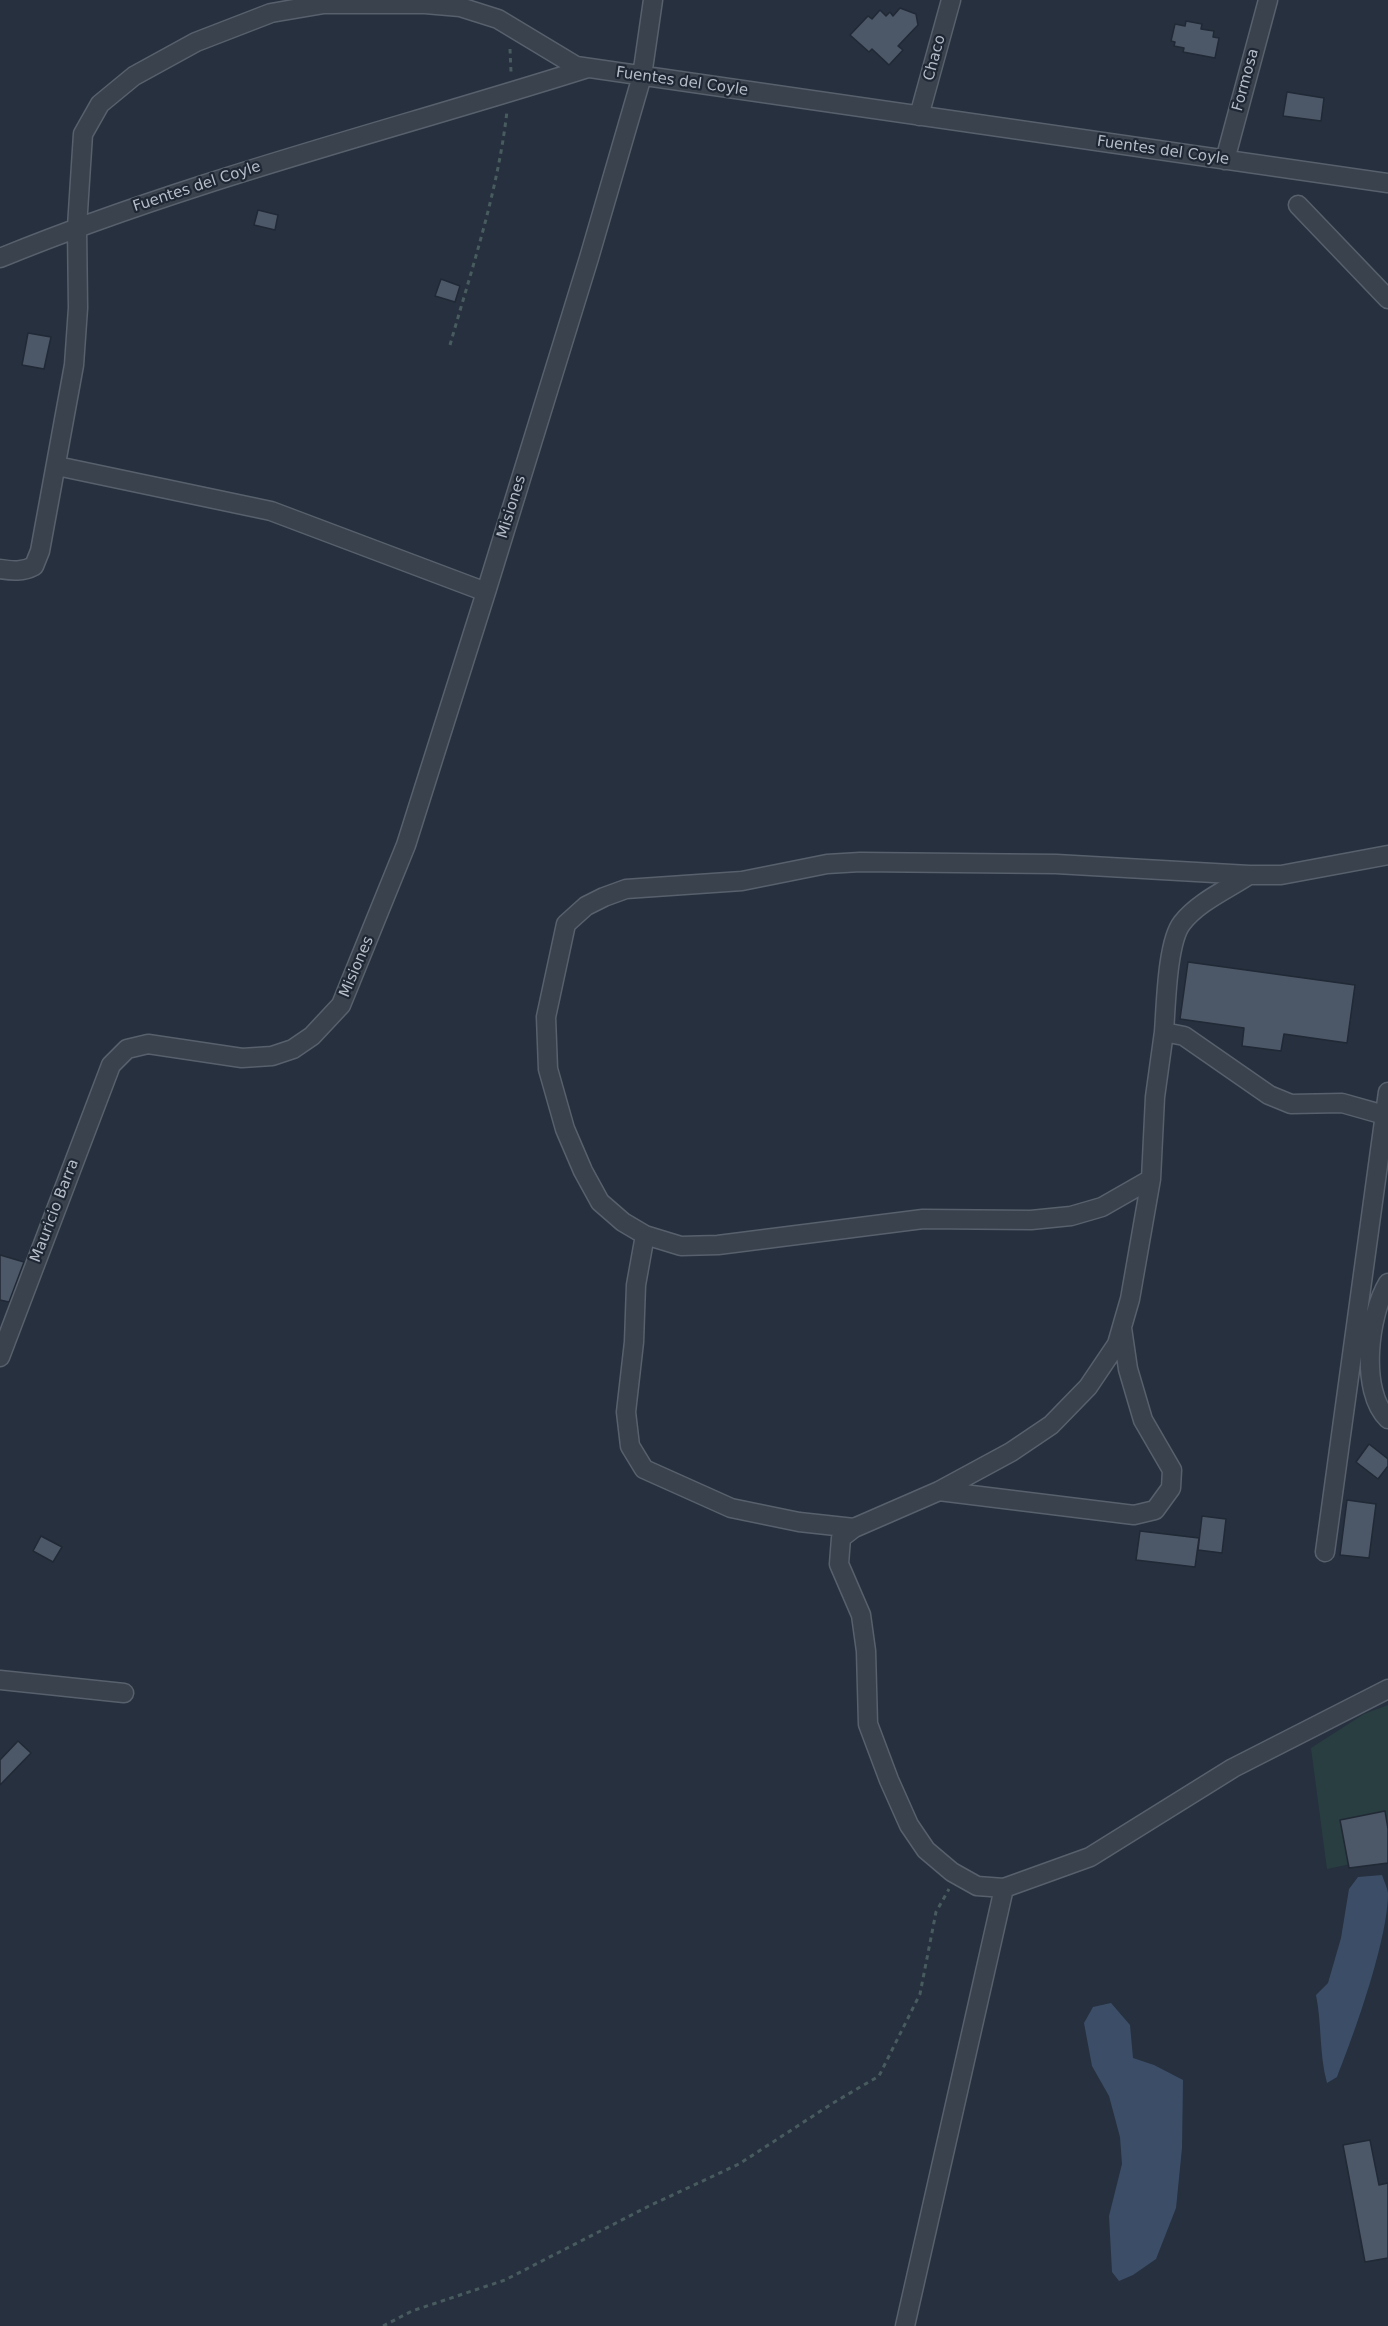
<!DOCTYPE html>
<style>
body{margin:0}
canvas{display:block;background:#26303e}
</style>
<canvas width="1388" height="2326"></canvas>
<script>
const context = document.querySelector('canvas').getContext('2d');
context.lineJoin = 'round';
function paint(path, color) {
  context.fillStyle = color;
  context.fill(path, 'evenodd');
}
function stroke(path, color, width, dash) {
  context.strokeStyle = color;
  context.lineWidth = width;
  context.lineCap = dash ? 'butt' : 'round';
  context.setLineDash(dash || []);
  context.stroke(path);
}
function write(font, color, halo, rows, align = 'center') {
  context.font = font + ' "DejaVu Sans",sans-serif';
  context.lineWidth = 4.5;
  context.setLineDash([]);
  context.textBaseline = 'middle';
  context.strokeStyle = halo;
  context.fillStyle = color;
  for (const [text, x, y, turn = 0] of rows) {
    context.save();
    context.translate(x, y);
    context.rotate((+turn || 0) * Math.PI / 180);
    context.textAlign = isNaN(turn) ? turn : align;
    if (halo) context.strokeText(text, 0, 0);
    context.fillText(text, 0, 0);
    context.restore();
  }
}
const green = new Path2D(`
 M 1388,1705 L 1388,1856 L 1327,1869 L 1311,1748 L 1364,1714 Z`);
const water = new Path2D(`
 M 1382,1875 C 1384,1881 1387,1887 1388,1893 C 1388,1939 1355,2032 1337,2077 L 1327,2083 C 1319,2054 1322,2024 1316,1995 L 1328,1983 L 1341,1938 L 1349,1889 L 1358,1877 Z
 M 1111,2003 L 1130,2025 L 1133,2058 L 1154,2065 L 1183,2080 L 1182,2148 L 1176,2208 L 1156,2259 L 1133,2275 L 1119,2281 L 1112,2272 L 1109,2216 L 1122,2164 L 1120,2137 L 1109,2096 L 1092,2066 L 1084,2023 L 1093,2007 Z`);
const building = new Path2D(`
 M 900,8 L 916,14 L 918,25 L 898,46 L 903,50 L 889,65 L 872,49 L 869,52 L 850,35 L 868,16 L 872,19 L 880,10 L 886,16 L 890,12 L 893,16 Z
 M 1186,21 L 1202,24 L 1201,29 L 1214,31 L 1213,37 L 1219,38 L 1215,58 L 1183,52 L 1184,48 L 1174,46 L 1175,42 L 1171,41 L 1175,24 L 1185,26 Z
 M 1287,92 L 1324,98 L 1321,121 L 1283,116 Z
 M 258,210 L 278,215 L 275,230 L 254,225 Z
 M 441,279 L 460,286 L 455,302 L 435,296 Z
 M 28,333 L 51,337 L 44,369 L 22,365 Z
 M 1188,962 L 1355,985 L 1347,1043 L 1284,1034 L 1281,1051 L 1242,1046 L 1244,1028 L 1180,1019 Z
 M 0,1255 L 24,1262 L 9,1302 L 0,1300 Z
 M 1369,1444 L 1388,1459 L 1388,1466 L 1378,1479 L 1356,1462 Z
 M 1347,1500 L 1376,1504 L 1369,1558 L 1340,1555 Z
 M 1202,1516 L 1226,1519 L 1222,1553 L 1198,1550 Z
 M 1140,1531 L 1199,1538 L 1195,1567 L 1136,1560 Z
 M 41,1536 L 62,1547 L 53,1562 L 33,1551 Z
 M 18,1741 L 31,1753 L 0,1785 L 0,1760 Z
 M 1385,1811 L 1388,1829 L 1388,1863 L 1349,1868 L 1340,1820 Z
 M 1370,2140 L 1379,2185 L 1388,2183 L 1388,2258 L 1365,2262 L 1343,2145 Z`);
const path = new Path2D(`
 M 510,49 L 511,72
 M 450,345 C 472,268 498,191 507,111
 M 383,2326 L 412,2311 L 505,2280 L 649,2206 L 739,2164 L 833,2103 L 879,2076 L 920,1994 L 936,1912 L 949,1889`);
const minor = new Path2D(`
 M 919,116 L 951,0
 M 1225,160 L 1268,0
 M 1298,205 L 1388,299
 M 0,258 C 191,180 392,130 588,68
 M 57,466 L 271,511 L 486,592
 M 0,569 C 12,571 23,572 34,566 L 40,551 L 74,365 L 78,308 L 77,227 L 83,134 L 100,104 L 134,76 L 196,42 L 271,13 L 324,4 L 425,4 L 460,7 L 498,19 L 576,66 L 1388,183
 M 1164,1032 C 1166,1006 1167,942 1182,923 C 1198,902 1228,889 1249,875
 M 1388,1116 L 1342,1103 L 1291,1104 L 1269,1095 L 1184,1036 L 1164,1032 L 1155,1097 L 1151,1179 L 1130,1299 L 1117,1344 L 1088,1387 L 1051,1425 L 1011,1452 L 939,1491 L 854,1528 L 841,1538 L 839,1564 L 861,1615 L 866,1651 L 868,1724 L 889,1780 L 909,1825 L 926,1850 L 952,1872 L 977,1886 L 1004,1888 L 1090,1857 L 1233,1768 L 1388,1689
 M 1151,1179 L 1102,1207 L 1071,1216 L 1031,1220 L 923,1219 L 718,1245 L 681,1246 L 645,1235 L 623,1222 L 600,1202 L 583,1171 L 565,1129 L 548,1069 L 546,1017 L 566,924 L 586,906 L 604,897 L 626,889 L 742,881 L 827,864 L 860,862 L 1056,864 L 1249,875 L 1281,875 L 1388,855
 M 645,1235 L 636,1285 L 634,1342 L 626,1412 L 630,1446 L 644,1469 L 731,1508 L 799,1522 L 854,1528
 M 1388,1283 C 1369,1314 1359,1391 1388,1419
 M 0,1357 L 111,1065 L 127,1049 L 148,1044 L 242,1058 L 272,1056 L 293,1049 L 312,1036 L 341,1005 L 406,845 L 486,592 L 589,258 L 642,76 L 653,0
 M 939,1491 L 1134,1515 L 1155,1510 L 1171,1488 L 1172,1470 L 1143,1420 L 1128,1369 L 1122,1328
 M 1325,1552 L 1388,1092
 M 0,1680 L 124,1693
 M 905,2326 L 1004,1888`);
const streetNames = [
 ["Chaco",935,58,-75],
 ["Formosa",1246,80,-75],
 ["Fuentes del Coyle",682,82,8],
 ["Fuentes del Coyle",1163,151,8],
 ["Fuentes del Coyle",197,187,-18],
 ["Misiones",512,507,-73],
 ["Misiones",357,967,-67],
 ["Mauricio Barra",55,1211,-69]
];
paint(green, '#293e40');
paint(water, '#3c4d67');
paint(building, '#4c5767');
stroke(building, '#202935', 1.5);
stroke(minor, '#57606c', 21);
stroke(path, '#485b5e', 3, [4.5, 4.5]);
stroke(minor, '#3a424e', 18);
write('15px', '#b6bdc9', '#1e2733', streetNames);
</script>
